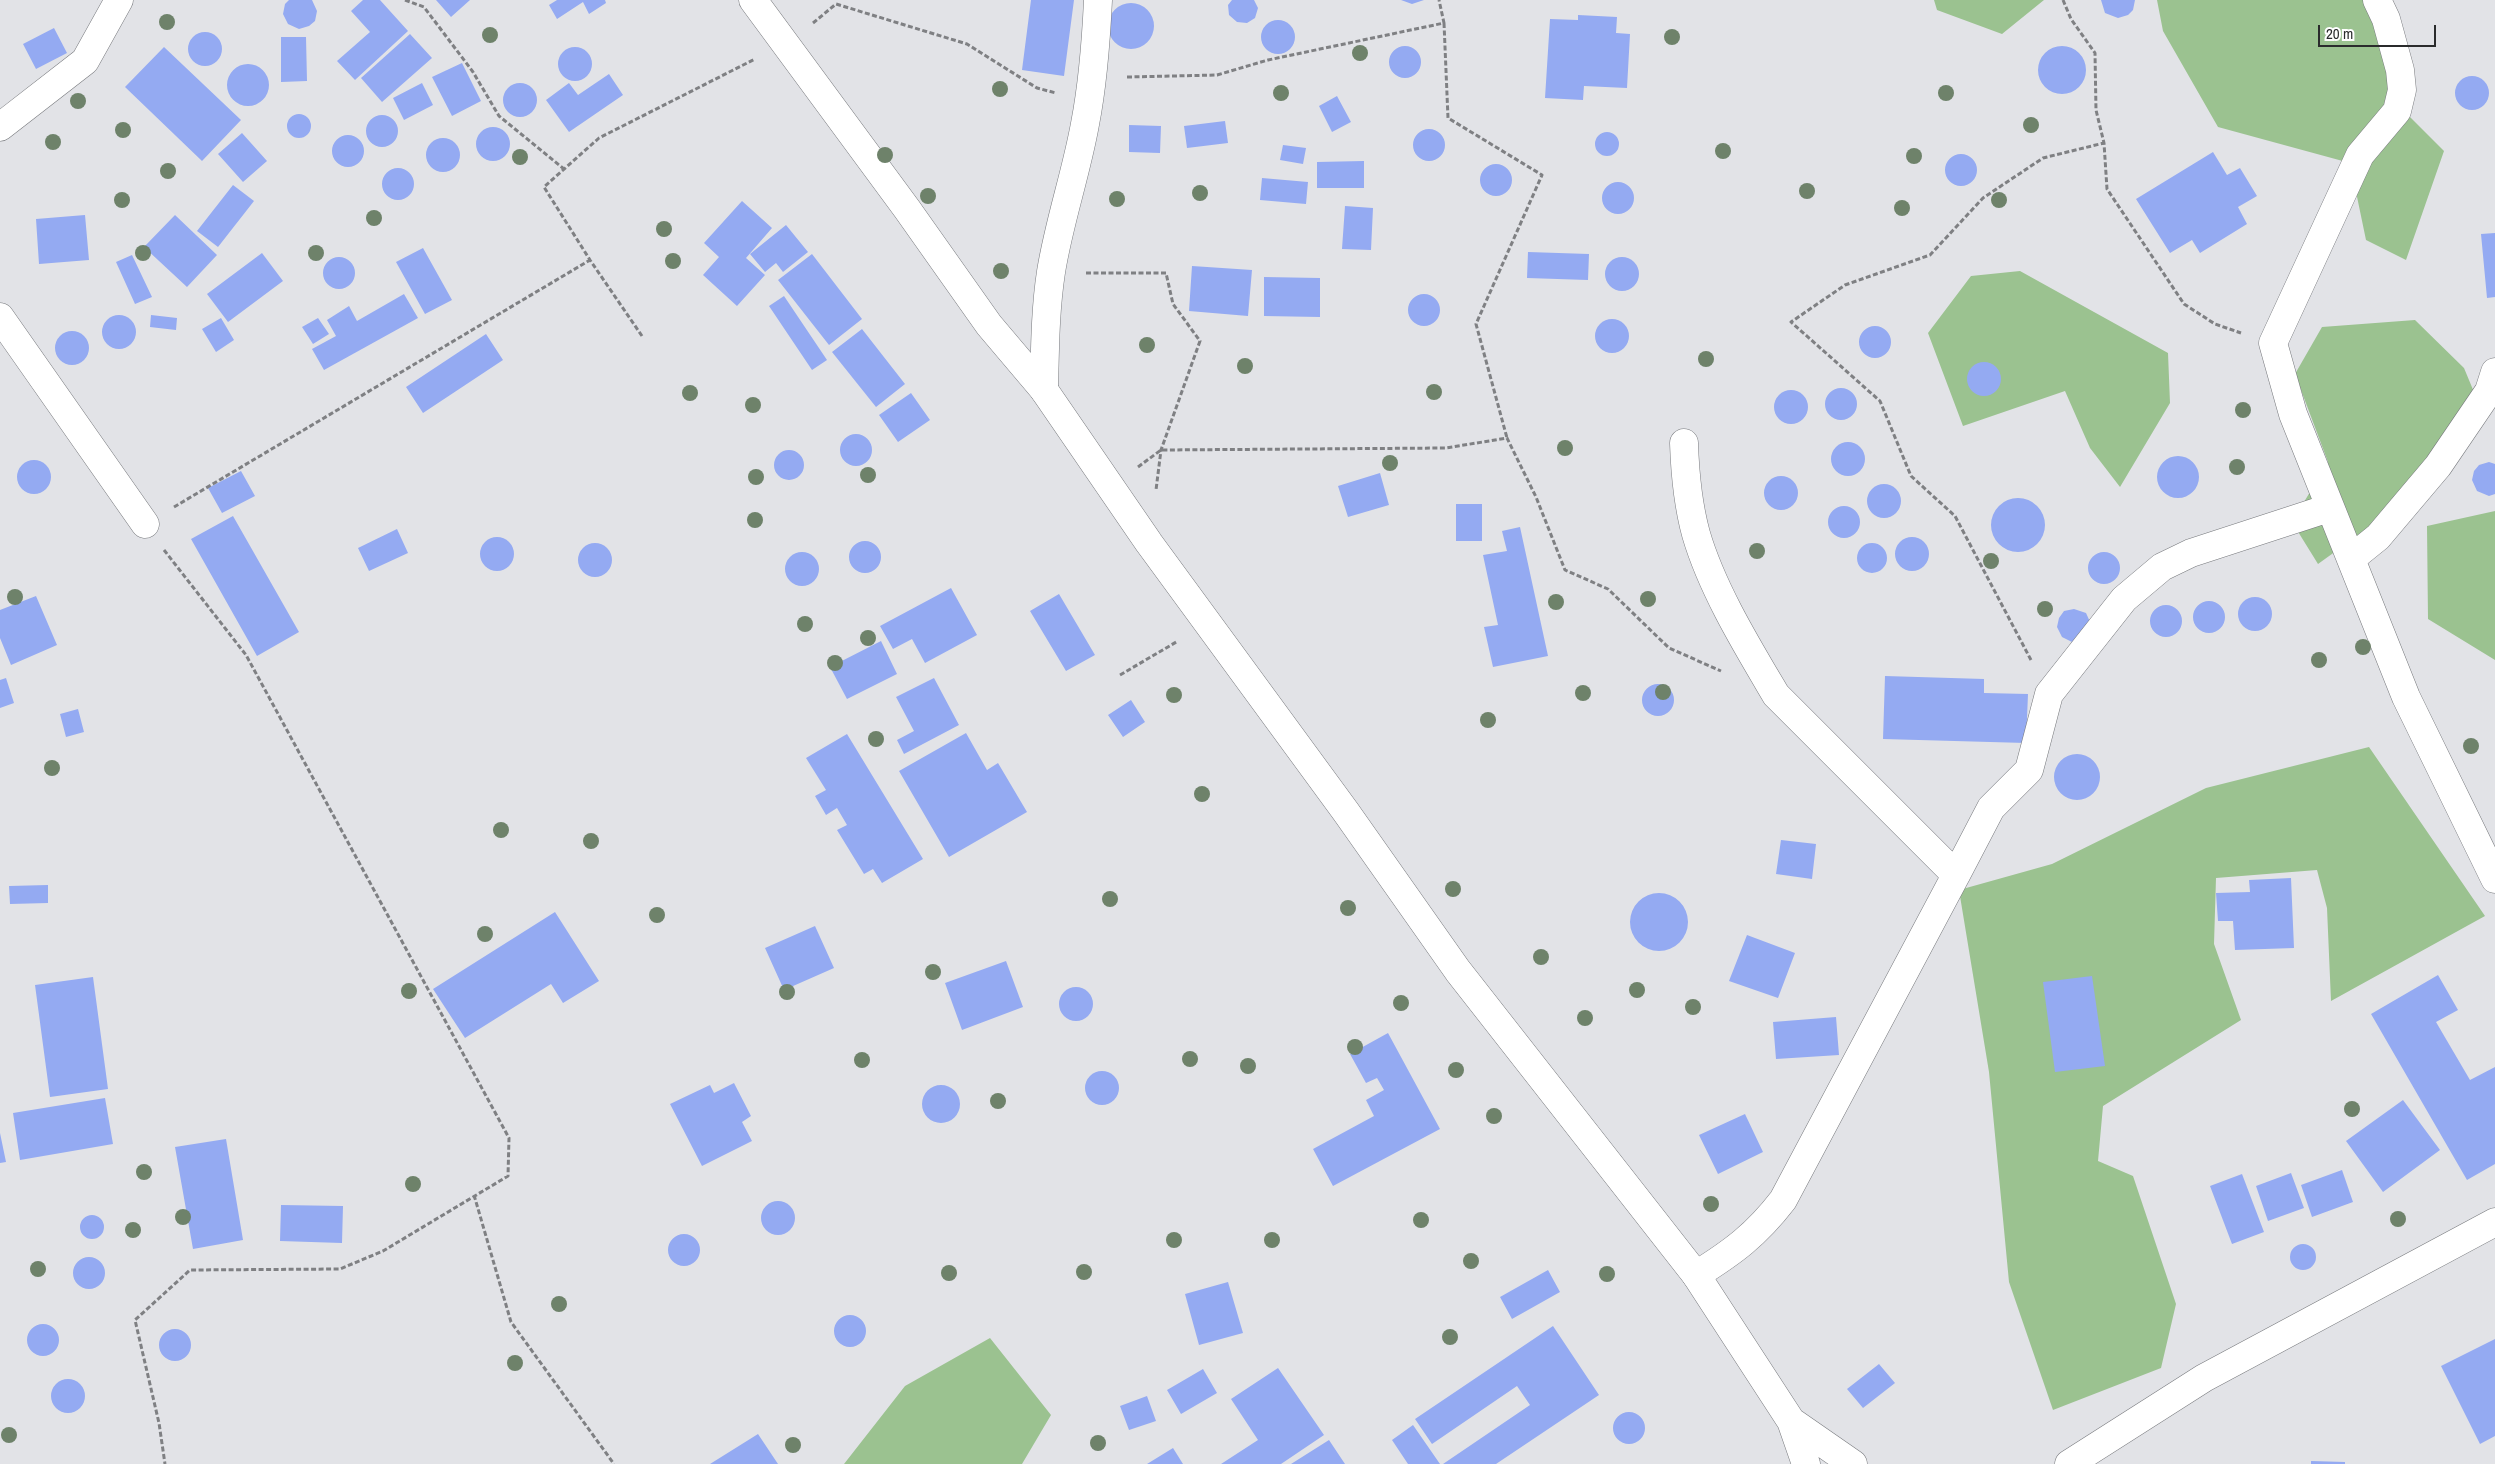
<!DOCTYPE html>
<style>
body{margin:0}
#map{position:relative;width:2495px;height:1464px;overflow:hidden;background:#e2e3e7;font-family:"Archivo Narrow",sans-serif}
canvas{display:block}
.scale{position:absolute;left:2318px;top:25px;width:118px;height:22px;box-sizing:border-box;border:2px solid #2a2b2c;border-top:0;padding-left:6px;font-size:15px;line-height:18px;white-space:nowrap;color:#2a2b2c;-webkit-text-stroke:4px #fff;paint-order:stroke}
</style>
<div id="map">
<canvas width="2495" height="1464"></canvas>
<div class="scale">20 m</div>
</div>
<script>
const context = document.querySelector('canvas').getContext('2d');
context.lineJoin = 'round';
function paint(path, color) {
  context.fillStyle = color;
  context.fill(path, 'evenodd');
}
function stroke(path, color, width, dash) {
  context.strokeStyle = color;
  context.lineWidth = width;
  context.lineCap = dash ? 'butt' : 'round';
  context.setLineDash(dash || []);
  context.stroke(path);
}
const green = new Path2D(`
 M 1934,0 L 2044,0 L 2002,34 L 1937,10 Z
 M 2157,0 L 2390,0 L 2404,111 L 2444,151 L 2406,260 L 2366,240 L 2350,163 L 2218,127 L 2163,31 Z
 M 2020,271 L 2168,353 L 2170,403 L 2120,487 L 2090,448 L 2065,391 L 1963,426 L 1928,333 L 1971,276 Z
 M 2415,320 L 2464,368 L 2481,409 L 2393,510 L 2318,564 L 2292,522 L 2328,462 L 2295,374 L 2322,327 Z
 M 2495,511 L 2495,660 L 2428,619 L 2427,526 Z
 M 2369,747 L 2485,916 L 2331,1001 L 2327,908 L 2317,870 L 2216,878 L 2214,944 L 2241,1020 L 2103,1106 L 2098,1161 L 2133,1176 L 2176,1304 L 2161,1368 L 2053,1410 L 2009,1282 L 1989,1072 L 1959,890 L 2052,864 L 2206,788 Z
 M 990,1338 L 1051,1415 L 1022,1464 L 844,1464 L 905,1386 Z`);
const building = new Path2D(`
 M 289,0 L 312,0 L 317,11 L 315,21 L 309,26 L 299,29 L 288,24 L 283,14 L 285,4 Z
 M 363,0 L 380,0 L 408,31 L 355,80 L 337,61 L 370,32 L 351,11 Z
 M 436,0 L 470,0 L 451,17 Z
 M 557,0 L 605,0 L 606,3 L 589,14 L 583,2 L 557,19 L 549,5 Z
 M 1031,0 L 1074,0 L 1064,76 L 1022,70 Z
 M 1232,0 L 1254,0 L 1258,8 L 1255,18 L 1247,23 L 1237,22 L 1229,15 L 1228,5 Z
 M 1401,0 L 1424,0 L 1412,4 Z
 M 2101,0 L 2135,0 L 2133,10 L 2128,15 L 2118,18 L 2105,13 Z
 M1108 26a23 23 0 1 1 46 0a23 23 0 1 1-46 0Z
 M 1578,15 L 1617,17 L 1616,33 L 1630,34 L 1627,88 L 1584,86 L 1583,100 L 1545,98 L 1550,19 L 1578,20 Z
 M1261 37a17 17 0 1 1 34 0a17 17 0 1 1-34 0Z
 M 54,28 L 67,53 L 36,69 L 23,44 Z
 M188 49a17 17 0 1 1 34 0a17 17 0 1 1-34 0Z
 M 410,34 L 432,58 L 382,102 L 361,78 Z
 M 281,37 L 306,37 L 307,81 L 281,82 Z
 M1389 62a16 16 0 1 1 32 0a16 16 0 1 1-32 0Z
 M2038 70a24 24 0 1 1 48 0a24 24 0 1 1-48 0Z
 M 164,47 L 241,120 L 202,161 L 125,87 Z
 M558 64a17 17 0 1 1 34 0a17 17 0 1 1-34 0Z
 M 462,63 L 481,101 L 452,116 L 432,77 Z
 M227 85a21 21 0 1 1 42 0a21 21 0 1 1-42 0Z
 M 609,74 L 623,95 L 569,132 L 546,100 L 569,83 L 578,95 Z
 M2455 93a17 17 0 1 1 34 0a17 17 0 1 1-34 0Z
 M 422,83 L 433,105 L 404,120 L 393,98 Z
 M503 100a17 17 0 1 1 34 0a17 17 0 1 1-34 0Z
 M 1337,96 L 1351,122 L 1332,132 L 1319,106 Z
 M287 126a12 12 0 1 1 24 0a12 12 0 1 1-24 0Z
 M366 131a16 16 0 1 1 32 0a16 16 0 1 1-32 0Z
 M 1225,121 L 1228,143 L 1187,148 L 1184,126 Z
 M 1129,125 L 1161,126 L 1160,153 L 1129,152 Z
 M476 144a17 17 0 1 1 34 0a17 17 0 1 1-34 0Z
 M1413 145a16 16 0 1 1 32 0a16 16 0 1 1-32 0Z
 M1595 144a12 12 0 1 1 24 0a12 12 0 1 1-24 0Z
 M 242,133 L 267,161 L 243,182 L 218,154 Z
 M332 151a16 16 0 1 1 32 0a16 16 0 1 1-32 0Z
 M426 155a17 17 0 1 1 34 0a17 17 0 1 1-34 0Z
 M 1283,145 L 1306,148 L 1303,164 L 1280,160 Z
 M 2213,152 L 2227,175 L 2240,168 L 2257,196 L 2238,207 L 2247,224 L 2200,253 L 2192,240 L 2170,253 L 2136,199 Z
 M1945 170a16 16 0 1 1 32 0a16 16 0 1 1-32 0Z
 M 1364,161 L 1364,188 L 1317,188 L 1317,162 Z
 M1480 180a16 16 0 1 1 32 0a16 16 0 1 1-32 0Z
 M382 184a16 16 0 1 1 32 0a16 16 0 1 1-32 0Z
 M 1262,178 L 1308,182 L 1306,204 L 1260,200 Z
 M1602 198a16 16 0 1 1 32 0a16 16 0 1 1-32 0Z
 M 233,185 L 254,201 L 218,247 L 197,231 Z
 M 742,201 L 772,228 L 746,258 L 765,275 L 737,306 L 703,275 L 719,257 L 704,243 Z
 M 1345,206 L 1373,208 L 1371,250 L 1342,249 Z
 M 85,215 L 89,260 L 39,264 L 36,219 Z
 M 175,215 L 217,255 L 187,287 L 144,247 Z
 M 786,225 L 808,252 L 783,272 L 776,263 L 765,272 L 750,254 Z
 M 2495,233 L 2495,297 L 2487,298 L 2481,234 Z
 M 423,248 L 452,300 L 425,314 L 396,262 Z
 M 1528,252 L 1589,254 L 1588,280 L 1527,278 Z
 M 262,253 L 283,281 L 228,322 L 207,294 Z
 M 812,254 L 862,319 L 829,345 L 778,280 Z
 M 132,255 L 152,297 L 135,304 L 116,262 Z
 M323 273a16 16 0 1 1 32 0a16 16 0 1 1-32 0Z
 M1605 274a17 17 0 1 1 34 0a17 17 0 1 1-34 0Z
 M 1192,266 L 1252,270 L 1248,316 L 1189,311 Z
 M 1264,277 L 1320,278 L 1320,317 L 1264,316 Z
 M1408 310a16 16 0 1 1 32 0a16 16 0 1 1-32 0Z
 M 404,294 L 418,318 L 324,370 L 312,349 L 336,336 L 327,320 L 349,306 L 357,321 Z
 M 784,296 L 827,360 L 812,370 L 769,306 Z
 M 151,315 L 177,318 L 176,330 L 150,327 Z
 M102 332a17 17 0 1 1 34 0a17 17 0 1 1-34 0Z
 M 221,318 L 234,340 L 216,352 L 202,329 Z
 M 318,318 L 329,334 L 313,344 L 302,327 Z
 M1595 336a17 17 0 1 1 34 0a17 17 0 1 1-34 0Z
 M1859 342a16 16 0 1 1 32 0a16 16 0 1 1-32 0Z
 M 862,329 L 905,384 L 876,407 L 832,352 Z
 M55 348a17 17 0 1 1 34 0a17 17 0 1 1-34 0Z
 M 486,334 L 503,360 L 423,413 L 406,387 Z
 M1967 379a17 17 0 1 1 34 0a17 17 0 1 1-34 0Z
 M1825 404a16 16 0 1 1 32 0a16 16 0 1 1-32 0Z
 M1774 407a17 17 0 1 1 34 0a17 17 0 1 1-34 0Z
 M 911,393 L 930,420 L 898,442 L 879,415 Z
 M840 450a16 16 0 1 1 32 0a16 16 0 1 1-32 0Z
 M1831 459a17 17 0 1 1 34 0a17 17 0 1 1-34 0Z
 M774 465a15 15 0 1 1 30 0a15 15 0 1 1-30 0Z
 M2157 477a21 21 0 1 1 42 0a21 21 0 1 1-42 0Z
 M17 477a17 17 0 1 1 34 0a17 17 0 1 1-34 0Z
 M 2489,462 L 2495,464 L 2495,494 L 2489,496 L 2477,491 L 2472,480 L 2474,471 L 2479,465 Z
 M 241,471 L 255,496 L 222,513 L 208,488 Z
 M 1380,473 L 1389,505 L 1348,517 L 1338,486 Z
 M1764 493a17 17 0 1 1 34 0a17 17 0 1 1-34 0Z
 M1867 501a17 17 0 1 1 34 0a17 17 0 1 1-34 0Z
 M1991 525a27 27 0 1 1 54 0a27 27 0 1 1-54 0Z
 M 1456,504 L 1482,504 L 1482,541 L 1456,541 Z
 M1828 522a16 16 0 1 1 32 0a16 16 0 1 1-32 0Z
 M 233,516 L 299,632 L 257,656 L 191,539 Z
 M 1520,527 L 1548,656 L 1493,667 L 1484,627 L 1498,625 L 1483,555 L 1507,551 L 1502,531 Z
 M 397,529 L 408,553 L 369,571 L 358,548 Z
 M1895 554a17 17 0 1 1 34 0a17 17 0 1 1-34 0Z
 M480 554a17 17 0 1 1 34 0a17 17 0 1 1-34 0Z
 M849 557a16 16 0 1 1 32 0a16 16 0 1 1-32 0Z
 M1857 558a15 15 0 1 1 30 0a15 15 0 1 1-30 0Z
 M578 560a17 17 0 1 1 34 0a17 17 0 1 1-34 0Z
 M2088 568a16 16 0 1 1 32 0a16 16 0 1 1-32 0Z
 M785 569a17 17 0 1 1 34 0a17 17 0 1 1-34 0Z
 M 951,588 L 977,635 L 925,663 L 912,639 L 893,649 L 880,626 Z
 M 1059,594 L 1095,655 L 1066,671 L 1030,611 Z
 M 36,596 L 57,645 L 11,665 L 0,638 L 0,610 Z
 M2238 614a17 17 0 1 1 34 0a17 17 0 1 1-34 0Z
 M2193 617a16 16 0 1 1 32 0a16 16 0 1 1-32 0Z
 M2150 621a16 16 0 1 1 32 0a16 16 0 1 1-32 0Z
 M 2074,609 L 2086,613 L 2091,624 L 2074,643 L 2062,637 L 2057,627 L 2059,618 L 2064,611 Z
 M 881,641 L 897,674 L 847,699 L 830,667 Z
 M 1885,676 L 1984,679 L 1984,693 L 2028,694 L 2026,743 L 1883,739 Z
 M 6,678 L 14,703 L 0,708 L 0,680 Z
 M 934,678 L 959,725 L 904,754 L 897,740 L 914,731 L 896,697 Z
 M1642 700a16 16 0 1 1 32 0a16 16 0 1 1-32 0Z
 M 1131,700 L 1145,722 L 1123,737 L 1108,715 Z
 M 78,709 L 84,732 L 66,737 L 60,714 Z
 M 966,733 L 987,770 L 998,763 L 1027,812 L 949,857 L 899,771 Z
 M 847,734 L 923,859 L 882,883 L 873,869 L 864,874 L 837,830 L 847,825 L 837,808 L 826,815 L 815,796 L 826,790 L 806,758 Z
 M2054 777a23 23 0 1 1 46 0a23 23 0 1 1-46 0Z
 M 1781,840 L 1816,844 L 1812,879 L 1776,874 Z
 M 2291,878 L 2294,948 L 2235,950 L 2233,921 L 2218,921 L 2216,893 L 2250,892 L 2249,880 Z
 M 48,885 L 48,903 L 10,904 L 9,886 Z
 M1630 922a29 29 0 1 1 58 0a29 29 0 1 1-58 0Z
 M 555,912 L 599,981 L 563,1003 L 551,984 L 465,1038 L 433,989 Z
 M 815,926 L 834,968 L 784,990 L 765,948 Z
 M 1747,935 L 1795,953 L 1778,998 L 1729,981 Z
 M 1006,961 L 1023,1007 L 962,1030 L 945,983 Z
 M 2438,975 L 2458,1010 L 2436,1022 L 2470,1080 L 2495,1067 L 2495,1164 L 2467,1180 L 2371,1014 Z
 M 2092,976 L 2105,1066 L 2055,1072 L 2043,982 Z
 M 93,977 L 108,1089 L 50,1097 L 35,985 Z
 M1059 1004a17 17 0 1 1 34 0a17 17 0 1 1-34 0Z
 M 1836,1017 L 1839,1055 L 1776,1059 L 1773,1022 Z
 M 1388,1033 L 1440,1129 L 1333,1186 L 1313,1149 L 1374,1116 L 1366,1100 L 1384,1090 L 1377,1078 L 1366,1083 L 1350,1054 Z
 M1085 1088a17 17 0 1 1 34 0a17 17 0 1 1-34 0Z
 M 734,1083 L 751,1116 L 742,1122 L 752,1141 L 702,1166 L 670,1104 L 710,1085 L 714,1093 Z
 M922 1104a19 19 0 1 1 38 0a19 19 0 1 1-38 0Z
 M 105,1098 L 113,1144 L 20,1160 L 13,1113 Z
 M 2403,1100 L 2440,1150 L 2383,1192 L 2346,1141 Z
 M 1745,1114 L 1763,1152 L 1718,1174 L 1699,1135 Z
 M 0,1133 L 6,1162 L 0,1163 Z
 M 226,1139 L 243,1240 L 193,1249 L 175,1147 Z
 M 2342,1170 L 2353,1202 L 2312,1217 L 2301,1185 Z
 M 2291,1173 L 2304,1208 L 2268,1221 L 2256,1186 Z
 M 2242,1174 L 2264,1232 L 2232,1244 L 2210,1186 Z
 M761 1218a17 17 0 1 1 34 0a17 17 0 1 1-34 0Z
 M 281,1205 L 343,1206 L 342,1243 L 280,1241 Z
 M80 1227a12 12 0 1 1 24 0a12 12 0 1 1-24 0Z
 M668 1250a16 16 0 1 1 32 0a16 16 0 1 1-32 0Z
 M2290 1257a13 13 0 1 1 26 0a13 13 0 1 1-26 0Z
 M73 1273a16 16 0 1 1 32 0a16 16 0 1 1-32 0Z
 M 1548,1270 L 1560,1292 L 1512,1319 L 1500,1297 Z
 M 1228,1282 L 1243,1333 L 1199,1345 L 1185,1294 Z
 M834 1331a16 16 0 1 1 32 0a16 16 0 1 1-32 0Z
 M27 1340a16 16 0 1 1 32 0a16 16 0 1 1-32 0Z
 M 1553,1326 L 1599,1395 L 1496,1464 L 1443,1464 L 1530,1405 L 1517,1386 L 1432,1444 L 1415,1419 Z
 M159 1345a16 16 0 1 1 32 0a16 16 0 1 1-32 0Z
 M 2495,1339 L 2495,1436 L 2480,1444 L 2441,1366 Z
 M 1879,1364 L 1895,1383 L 1863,1408 L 1847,1389 Z
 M 1278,1368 L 1324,1435 L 1281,1464 L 1221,1464 L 1258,1440 L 1231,1399 Z
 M 1203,1369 L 1217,1393 L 1181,1414 L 1167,1390 Z
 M51 1396a17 17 0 1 1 34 0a17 17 0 1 1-34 0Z
 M 1147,1396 L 1156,1421 L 1129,1430 L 1120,1406 Z
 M1613 1428a16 16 0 1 1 32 0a16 16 0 1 1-32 0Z
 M 1413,1425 L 1440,1464 L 1408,1464 L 1392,1440 Z
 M 758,1434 L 778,1464 L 710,1464 Z
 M 1329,1440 L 1345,1464 L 1291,1464 Z
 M 1173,1448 L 1183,1464 L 1147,1464 Z
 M 2311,1461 L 2345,1462 L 2345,1464 L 2311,1464 Z`);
const path = new Path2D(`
 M 405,0 L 424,7 L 473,72 L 499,116 L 564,169
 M 2063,0 L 2071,19 L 2095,53 L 2096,110 L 2104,143 L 2107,189 L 2184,304 L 2215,324 L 2241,333
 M 813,23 L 836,4 L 967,44 L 1037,88 L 1056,93
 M 1444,23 L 1448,118 L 1542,175 L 1476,324 L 1507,438
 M 1127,77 L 1217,75 L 1268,60 L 1444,23 L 1439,0
 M 1086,273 L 1166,273 L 1173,304 L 1200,341 L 1161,450 L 1156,490
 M 642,336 L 590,260 L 544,187 L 599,138 L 755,59
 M 1138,467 L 1161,450 L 1446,448 L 1507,438 L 1536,497 L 1565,570 L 1608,589 L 1669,648 L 1721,671
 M 174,507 L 590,260
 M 164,550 L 246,655 L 509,1138 L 508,1176 L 383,1251 L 340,1269 L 190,1270 L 135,1320 L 159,1423 L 165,1464
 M 2031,660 L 1955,516 L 1911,476 L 1880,401 L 1791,322 L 1845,285 L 1930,255 L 1983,198 L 2043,158 L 2104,143
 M 1120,675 L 1178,641
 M 474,1195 L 511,1322 L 614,1464`);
const minor = new Path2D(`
 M 2377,0 L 2386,19 L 2400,70 L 2402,90 L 2397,111 L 2360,155 L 2273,343 L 2293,414 L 2406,697 L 2495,879
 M 0,127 L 85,61 L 119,0
 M 0,317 L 145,524
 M 1044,390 C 1045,351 1045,311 1051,272 C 1059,222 1076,174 1085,124 C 1093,83 1096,42 1098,0
 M 1684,443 C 1685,473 1688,505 1696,534 C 1712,589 1747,646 1776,695 L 1956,875 L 1783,1200 C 1756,1235 1733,1252 1696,1275
 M 2352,558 L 2378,537 L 2438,466 L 2489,391 L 2495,372
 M 1956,875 L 1991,808 L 2029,770 L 2049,694 L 2124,599 L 2162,567 L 2191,553 L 2329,508`);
const tertiary = new Path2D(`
 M 753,0 L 907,209 L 989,325 L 1044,390 L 1149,543 L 1346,812 L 1458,971 L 1696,1275 L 1791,1421 L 1806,1464
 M 1791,1421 L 1853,1464`);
const secondary = new Path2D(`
 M 2069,1464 L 2204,1378 L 2495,1222`);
const trees = [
 [167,22],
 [490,35],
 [1672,37],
 [1360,53],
 [1000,89],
 [1281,93],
 [1946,93],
 [78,101],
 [2031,125],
 [123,130],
 [53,142],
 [1723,151],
 [885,155],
 [1914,156],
 [520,157],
 [168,171],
 [1807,191],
 [1200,193],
 [928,196],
 [1117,199],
 [122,200],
 [1999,200],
 [1902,208],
 [374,218],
 [664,229],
 [143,253],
 [316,253],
 [673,261],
 [1001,271],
 [1147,345],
 [1706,359],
 [1245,366],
 [1434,392],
 [690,393],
 [753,405],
 [2243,410],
 [1565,448],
 [1390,463],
 [2237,467],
 [868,475],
 [756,477],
 [755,520],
 [1757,551],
 [1991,561],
 [15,597],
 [1648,599],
 [1556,602],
 [2045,609],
 [805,624],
 [868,638],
 [2363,647],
 [2319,660],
 [835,663],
 [1663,692],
 [1583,693],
 [1174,695],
 [1488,720],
 [876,739],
 [2471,746],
 [52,768],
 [1202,794],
 [501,830],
 [591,841],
 [1453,889],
 [1110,899],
 [1348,908],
 [657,915],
 [485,934],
 [1541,957],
 [933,972],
 [1637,990],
 [409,991],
 [787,992],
 [1401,1003],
 [1693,1007],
 [1585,1018],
 [1355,1047],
 [1190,1059],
 [862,1060],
 [1248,1066],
 [1456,1070],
 [998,1101],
 [2352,1109],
 [1494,1116],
 [144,1172],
 [413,1184],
 [1711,1204],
 [183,1217],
 [2398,1219],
 [1421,1220],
 [133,1230],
 [1174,1240],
 [1272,1240],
 [1471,1261],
 [38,1269],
 [1084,1272],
 [949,1273],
 [1607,1274],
 [559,1304],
 [1450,1337],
 [515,1363],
 [9,1435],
 [1098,1443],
 [793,1445]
];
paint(green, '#9bc290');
paint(building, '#94aaf2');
stroke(minor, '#77797d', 29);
stroke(tertiary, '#77797d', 29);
stroke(secondary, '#77797d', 29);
stroke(path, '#7f8083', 3, [5, 2.5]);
stroke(minor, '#fff', 28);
stroke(tertiary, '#fff', 28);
stroke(secondary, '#fff', 28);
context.fillStyle = '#6e826a';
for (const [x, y] of trees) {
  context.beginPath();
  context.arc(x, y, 8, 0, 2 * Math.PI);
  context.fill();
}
</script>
